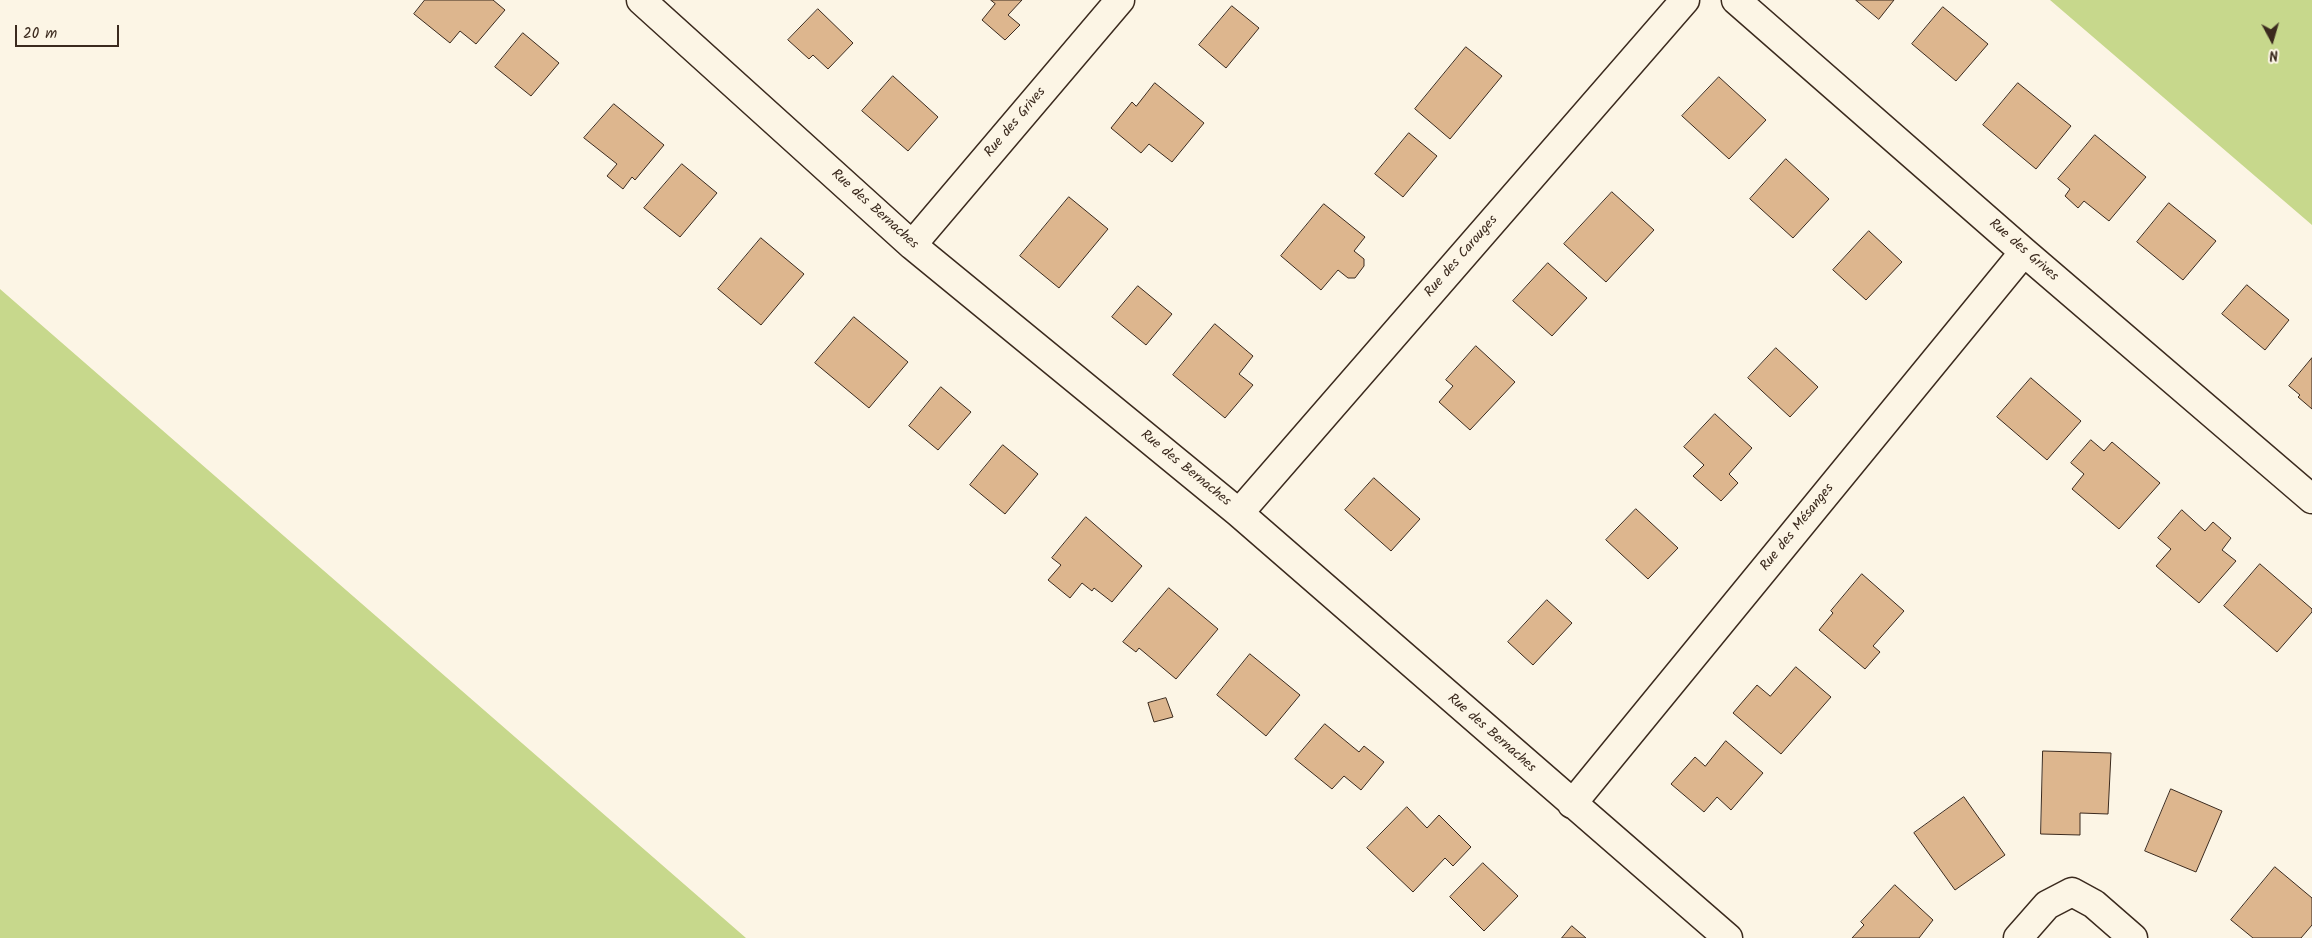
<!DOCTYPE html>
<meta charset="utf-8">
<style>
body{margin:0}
#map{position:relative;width:2312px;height:938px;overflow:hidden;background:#fcf5e5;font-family:Kalam,sans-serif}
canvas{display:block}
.north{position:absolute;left:2247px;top:15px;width:50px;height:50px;-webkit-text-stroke:4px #fcf5e5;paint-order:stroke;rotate:174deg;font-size:14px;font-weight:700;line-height:20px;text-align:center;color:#3b2a1e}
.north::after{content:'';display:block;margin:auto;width:18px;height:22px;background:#3b2a1e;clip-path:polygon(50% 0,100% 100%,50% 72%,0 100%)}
.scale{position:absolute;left:15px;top:25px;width:104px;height:22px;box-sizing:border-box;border:2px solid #3b2a1e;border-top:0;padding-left:6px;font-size:15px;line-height:18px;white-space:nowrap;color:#3b2a1e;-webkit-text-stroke:4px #fcf5e5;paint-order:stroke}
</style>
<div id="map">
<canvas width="2312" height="938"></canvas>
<div class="north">N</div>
<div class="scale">20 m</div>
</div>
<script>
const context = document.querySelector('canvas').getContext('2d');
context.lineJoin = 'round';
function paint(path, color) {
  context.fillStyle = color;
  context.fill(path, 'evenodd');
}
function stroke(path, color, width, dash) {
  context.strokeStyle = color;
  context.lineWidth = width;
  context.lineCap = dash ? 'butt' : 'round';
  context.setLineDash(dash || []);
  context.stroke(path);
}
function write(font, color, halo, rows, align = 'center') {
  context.font = font + ' Kalam,sans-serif';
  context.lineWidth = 5;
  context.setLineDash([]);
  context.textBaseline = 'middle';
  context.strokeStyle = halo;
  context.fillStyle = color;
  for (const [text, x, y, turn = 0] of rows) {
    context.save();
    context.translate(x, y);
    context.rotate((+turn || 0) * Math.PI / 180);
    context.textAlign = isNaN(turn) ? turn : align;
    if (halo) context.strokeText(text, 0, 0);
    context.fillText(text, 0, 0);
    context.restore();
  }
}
const green = new Path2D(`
 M 2050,0 L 2312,0 L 2312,225 Z
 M 0,289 L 746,938 L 0,938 Z`);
const building = new Path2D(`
 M 425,0 L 493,0 L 505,10 L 476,44 L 460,31 L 450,43 L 414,14 Z
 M 991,0 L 1022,0 L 1008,15 L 1020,25 L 1005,40 L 982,20 L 995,4 Z
 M 1856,0 L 1894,0 L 1879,19 Z
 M 1232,6 L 1259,28 L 1226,68 L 1199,45 Z
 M 1943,7 L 1988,44 L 1956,81 L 1912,44 Z
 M 818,9 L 853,43 L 828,69 L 813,55 L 809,59 L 788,40 Z
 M 523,33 L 559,63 L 531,96 L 495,67 Z
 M 1466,47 L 1502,76 L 1450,139 L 1415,109 Z
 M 893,76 L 938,117 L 908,151 L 862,111 Z
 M 1719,77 L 1766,120 L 1729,159 L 1682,116 Z
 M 1155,83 L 1204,123 L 1172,162 L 1149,144 L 1141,153 L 1111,128 L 1132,102 L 1136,106 Z
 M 2018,83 L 2071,126 L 2036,169 L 1983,125 Z
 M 614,104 L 664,145 L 635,180 L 632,177 L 623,189 L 607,176 L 617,164 L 584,138 Z
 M 1409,133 L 1437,156 L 1403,197 L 1375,174 Z
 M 2095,135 L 2146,177 L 2109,221 L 2084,201 L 2078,208 L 2065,196 L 2070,189 L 2058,179 Z
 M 1786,159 L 1829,199 L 1793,238 L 1750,199 Z
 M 682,164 L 717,193 L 680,237 L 644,208 Z
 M 1612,192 L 1654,230 L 1606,282 L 1564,244 Z
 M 1069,197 L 1108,229 L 1059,288 L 1020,256 Z
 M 2169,203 L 2216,241 L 2183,280 L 2137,242 Z
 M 1324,204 L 1365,237 L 1354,251 L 1364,259 L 1364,266 L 1355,278 L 1348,278 L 1338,270 L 1321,290 L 1281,256 Z
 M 1869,231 L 1902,262 L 1866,300 L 1833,270 Z
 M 761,238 L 804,274 L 761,325 L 718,289 Z
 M 1548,263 L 1587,298 L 1552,336 L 1513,301 Z
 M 2247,285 L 2289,320 L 2265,350 L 2222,314 Z
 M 1138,286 L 1172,314 L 1146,345 L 1112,317 Z
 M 854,317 L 908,362 L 869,408 L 815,363 Z
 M 1215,324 L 1253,356 L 1239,374 L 1253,385 L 1225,418 L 1173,375 Z
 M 1476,346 L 1515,382 L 1470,430 L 1439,402 L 1453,386 L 1446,380 Z
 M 1776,348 L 1818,387 L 1790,417 L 1748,378 Z
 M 2312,358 L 2312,409 L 2298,397 L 2300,395 L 2289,386 Z
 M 2031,378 L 2081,421 L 2047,460 L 1997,417 Z
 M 941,387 L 971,412 L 938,450 L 909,426 Z
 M 1715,414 L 1752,448 L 1729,474 L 1738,483 L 1721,501 L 1693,476 L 1704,465 L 1684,447 Z
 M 2091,440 L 2104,451 L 2112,442 L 2160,483 L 2119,529 L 2072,489 L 2084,474 L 2071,463 Z
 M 1003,445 L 1038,474 L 1005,514 L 970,485 Z
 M 1374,478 L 1420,519 L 1391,551 L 1345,510 Z
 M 1636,509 L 1678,548 L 1648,579 L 1606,540 Z
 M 2182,510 L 2205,531 L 2213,522 L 2231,538 L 2222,550 L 2236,561 L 2199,603 L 2156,566 L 2171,549 L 2158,538 Z
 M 1086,517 L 1142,566 L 1112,602 L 1094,588 L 1092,591 L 1082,583 L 1070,598 L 1048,580 L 1061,565 L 1052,558 Z
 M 2260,564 L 2312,609 L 2312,612 L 2277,652 L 2224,606 Z
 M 1862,574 L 1904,611 L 1873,646 L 1880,652 L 1865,669 L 1819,630 L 1833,613 L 1831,611 Z
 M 1169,588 L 1218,629 L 1176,679 L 1139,648 L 1136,652 L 1123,642 Z
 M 1547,600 L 1572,623 L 1533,665 L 1508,642 Z
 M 1250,654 L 1300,695 L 1266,736 L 1217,695 Z
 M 1796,667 L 1831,697 L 1781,754 L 1733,713 L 1757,685 L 1770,696 Z
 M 1166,698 L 1173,717 L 1154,722 L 1148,703 Z
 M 1325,724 L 1359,752 L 1364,746 L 1384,762 L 1361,790 L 1344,776 L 1332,789 L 1295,759 Z
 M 1726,741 L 1763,773 L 1731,810 L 1717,797 L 1704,812 L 1671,784 L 1695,757 L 1705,766 Z
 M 2043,751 L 2111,753 L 2108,814 L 2080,813 L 2080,835 L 2041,834 Z
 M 2171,789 L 2222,811 L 2196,872 L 2145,851 Z
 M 1964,797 L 2005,855 L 1955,890 L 1914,833 Z
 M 1407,807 L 1427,828 L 1439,815 L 1471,847 L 1453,866 L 1445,858 L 1413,892 L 1367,848 Z
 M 1483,863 L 1518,896 L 1484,931 L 1450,897 Z
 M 2275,867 L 2312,898 L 2312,925 L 2301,938 L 2253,938 L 2231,920 Z
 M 1895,885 L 1933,920 L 1919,938 L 1852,938 L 1864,925 L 1861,922 Z
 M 1572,926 L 1586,938 L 1562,938 Z`);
const minor = new Path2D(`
 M 641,0 L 912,245 L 1239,513 L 1728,938
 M 1736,0 L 2024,252 L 2312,499
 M 912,245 L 1120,0
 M 1239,513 L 1685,0
 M 1572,804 L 2024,252
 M 2018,938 L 2047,905 L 2072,892 L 2094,904 L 2133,938`);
const streetNames = [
 ["Rue des Grives",1016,123,-50],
 ["Rue des Bernaches",874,210,42],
 ["Rue des Grives",2023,251,41],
 ["Rue des Carouges",1462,257,-49],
 ["Rue des Bernaches",1185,469,39],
 ["Rue des Mésanges",1798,528,-51],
 ["Rue des Bernaches",1491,734,41]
];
paint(green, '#c7d88c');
paint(building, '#ddb68e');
stroke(building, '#3b2a1e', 1);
stroke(minor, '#3b2a1e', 31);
stroke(minor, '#fcf5e5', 28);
write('14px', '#3b2a1e', '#fcf5e5', streetNames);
</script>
